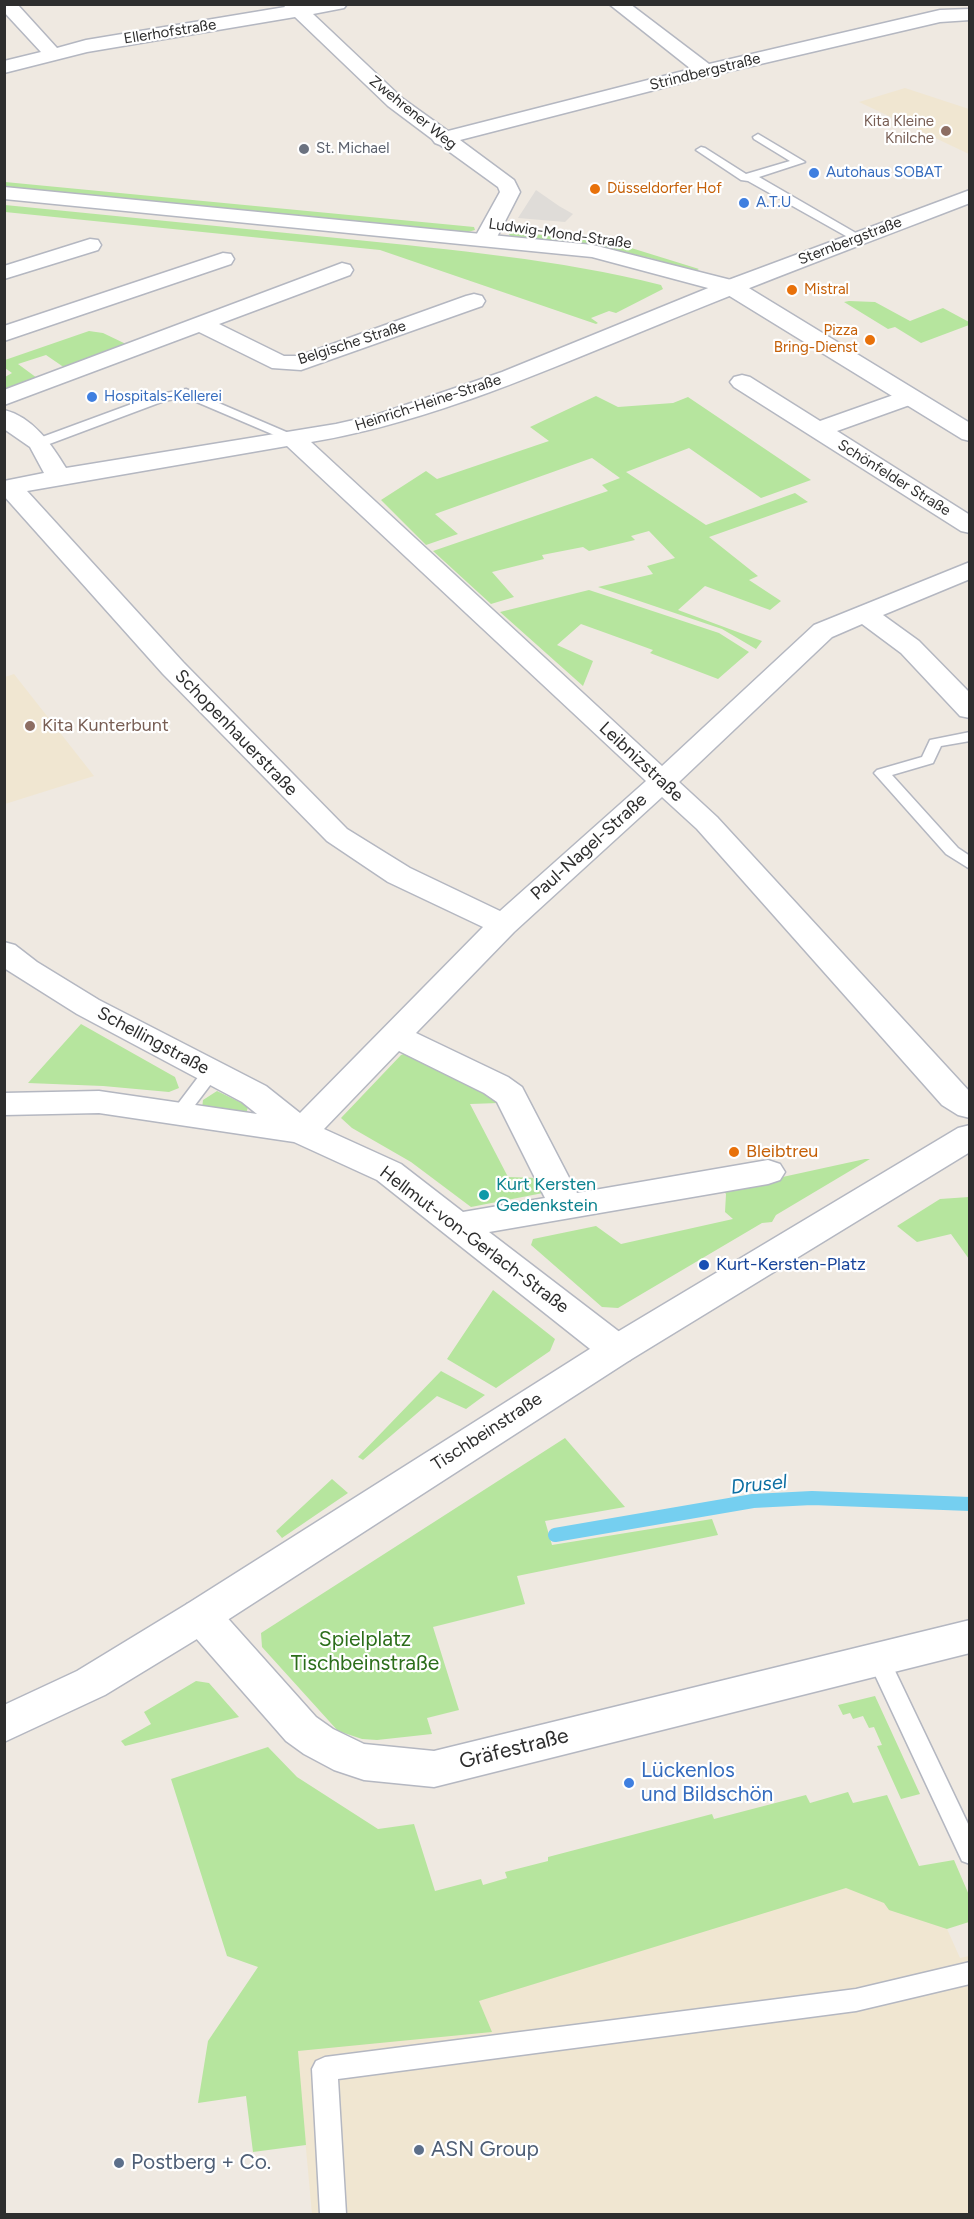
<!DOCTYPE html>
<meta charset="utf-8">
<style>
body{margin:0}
#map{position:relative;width:974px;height:2219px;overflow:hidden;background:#efe9e1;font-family:Figtree,sans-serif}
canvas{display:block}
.frame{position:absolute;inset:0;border:6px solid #2e2e2e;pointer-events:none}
</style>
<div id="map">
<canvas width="974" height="2219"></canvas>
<div class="frame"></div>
</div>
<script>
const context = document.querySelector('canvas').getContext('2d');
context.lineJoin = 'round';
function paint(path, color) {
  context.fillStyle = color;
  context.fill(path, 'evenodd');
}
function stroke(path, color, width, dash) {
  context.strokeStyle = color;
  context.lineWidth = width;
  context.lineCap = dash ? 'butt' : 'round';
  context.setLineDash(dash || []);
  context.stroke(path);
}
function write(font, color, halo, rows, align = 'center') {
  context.font = font + ' Figtree,sans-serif';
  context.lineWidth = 4.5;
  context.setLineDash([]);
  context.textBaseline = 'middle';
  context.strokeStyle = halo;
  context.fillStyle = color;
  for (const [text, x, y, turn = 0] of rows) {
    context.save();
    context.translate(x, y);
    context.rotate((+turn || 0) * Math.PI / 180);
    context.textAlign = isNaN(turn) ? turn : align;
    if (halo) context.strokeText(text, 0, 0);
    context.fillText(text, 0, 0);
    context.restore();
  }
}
const education = new Path2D(`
 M 905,88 L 969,109 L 969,154 L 859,102 Z
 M 14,674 L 94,776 L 5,804 L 5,677 Z
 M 919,1866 L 960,1958 L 969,1956 L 969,2214 L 312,2214 L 297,2051 L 445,1999 Z`);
const green = new Path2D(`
 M 5,182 L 474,227 L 475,230 L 468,232 L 5,187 Z
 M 5,205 C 119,216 233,228 347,239 C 453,250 558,259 661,285 L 663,289 L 616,313 L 609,311 L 591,318 L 598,323 L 596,324 L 380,250 L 5,212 Z
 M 514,232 L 596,241 L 628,247 L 699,269 L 694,272 L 650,258 L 595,246 L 510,236 L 509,234 Z
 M 849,301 L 875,302 L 910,321 L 943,308 L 969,322 L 969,325 L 921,343 L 895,327 L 888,329 L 844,302 Z
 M 89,331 L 103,333 L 128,345 L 65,368 L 46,355 L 18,364 L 37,378 L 5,389 L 5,377 L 12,373 L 5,368 L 5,360 Z
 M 596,396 L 618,407 L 673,403 L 688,397 L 811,480 L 761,498 L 689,448 L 626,472 L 706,525 L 795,493 L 808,502 L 709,537 L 758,576 L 749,580 L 781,601 L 770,610 L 705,586 L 678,610 L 762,641 L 756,649 L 722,629 L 598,587 L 653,574 L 647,566 L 675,558 L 649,531 L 631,536 L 635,540 L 589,551 L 583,547 L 542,555 L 544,559 L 492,572 L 514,597 L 491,604 L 433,551 L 608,491 L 602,485 L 620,478 L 592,458 L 435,514 L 458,534 L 426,545 L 381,500 L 426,471 L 437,479 L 549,441 L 530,427 Z
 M 589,590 L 719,633 L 749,652 L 718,679 L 650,653 L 653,650 L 581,624 L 557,645 L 593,661 L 583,686 L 500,612 Z
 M 81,1024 L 175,1077 L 179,1088 L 169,1092 L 103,1086 L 28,1083 Z
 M 406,1053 L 496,1096 L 499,1103 L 470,1104 L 508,1177 L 537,1178 L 543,1193 L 471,1207 L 411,1162 L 352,1128 L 341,1118 L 401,1055 Z
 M 217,1091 L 248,1106 L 247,1111 L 228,1113 L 202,1109 L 203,1100 Z
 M 865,1159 L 870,1159 L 776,1215 L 772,1222 L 762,1223 L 618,1308 L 602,1307 L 531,1245 L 533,1239 L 596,1226 L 621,1244 L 733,1219 L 725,1212 L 726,1194 L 723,1190 Z
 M 969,1197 L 969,1259 L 951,1234 L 917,1242 L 897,1226 L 940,1199 Z
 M 493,1290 L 555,1339 L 550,1351 L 496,1388 L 447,1359 Z
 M 441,1371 L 485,1395 L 466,1409 L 437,1396 L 363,1460 L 358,1457 Z
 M 565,1438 L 625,1507 L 545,1521 L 552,1545 L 712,1519 L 718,1535 L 517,1576 L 525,1604 L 433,1627 L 459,1710 L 427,1718 L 432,1734 L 377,1740 L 362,1739 L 338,1731 L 262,1647 L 261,1633 Z
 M 332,1479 L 348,1493 L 282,1538 L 276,1531 Z
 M 196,1681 L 209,1683 L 239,1717 L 125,1746 L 121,1741 L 151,1724 L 144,1712 Z
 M 875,1696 L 920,1794 L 901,1799 L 877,1746 L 882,1745 L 874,1727 L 869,1728 L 863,1716 L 853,1719 L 850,1713 L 843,1715 L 838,1705 Z
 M 268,1747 L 297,1777 L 378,1829 L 414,1824 L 435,1891 L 481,1879 L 483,1885 L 507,1878 L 505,1872 L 548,1861 L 548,1857 L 712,1814 L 714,1819 L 806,1795 L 810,1803 L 848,1792 L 853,1803 L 887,1795 L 919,1866 L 954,1860 L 969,1895 L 969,1922 L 947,1929 L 889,1910 L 884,1903 L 846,1888 L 479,2001 L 492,2032 L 298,2051 L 306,2145 L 253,2152 L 246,2096 L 198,2103 L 208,2041 L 258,1967 L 227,1956 L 171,1779 Z`);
const plaza = new Path2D(`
 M 536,190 L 559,206 L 573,214 L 565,222 L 518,218 Z`);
const stream = new Path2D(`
 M 555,1535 L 753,1501 L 812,1498 L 970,1504`);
const service = new Path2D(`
 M 758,134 L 805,162 L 759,177 L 861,236 L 861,240 L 853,240 L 748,181 L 741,180 L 696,150 L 701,147 L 705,148 L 746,174 L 790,161 L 754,139 L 753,137 Z
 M 186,389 L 298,437 L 296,440 L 286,440 L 185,397 L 164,401 L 44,446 L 34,446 L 32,443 L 34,440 L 156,395 Z
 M 970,732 L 970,741 L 941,746 L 933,763 L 892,775 L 958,848 L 970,856 L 970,869 L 946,854 L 874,773 L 877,770 L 922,757 L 930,740 Z
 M 211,1066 L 217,1068 L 220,1072 L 217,1076 L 186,1117 L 180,1119 L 174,1117 L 171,1113 L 174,1109 L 205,1068 Z
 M 878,1649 L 886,1652 L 970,1828 L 970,1864 L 962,1861 L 867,1658 L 870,1652 Z
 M 970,1962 L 970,1984 L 856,2011 L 338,2079 L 346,2214 L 320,2214 L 312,2069 L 316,2061 L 325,2057 L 856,1989 Z`);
const minor = new Path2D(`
 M 4,4 L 17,4 L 57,48 L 86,40 L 285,7 L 283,4 L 347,4 L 344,8 L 313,14 L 402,98 L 448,131 L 691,69 L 609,4 L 630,4 L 709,64 L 940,10 L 970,9 L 970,20 L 940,22 L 709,76 L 460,140 L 514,180 L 520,192 L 496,239 L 493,244 L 485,245 L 477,244 L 474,239 L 500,192 L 498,187 L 440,145 L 435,143 L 432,139 L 388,106 L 295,17 L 87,52 L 4,73 L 4,61 L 41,52 L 4,12 Z
 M 970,190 L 970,203 C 866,243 762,282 660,324 C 546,370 432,422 311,442 L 662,766 L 814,625 L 970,562 L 970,579 L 883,615 L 919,641 L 970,693 L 970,718 L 960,716 L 901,653 L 862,624 L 832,637 L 679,782 L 717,817 L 970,1092 L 970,1118 L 958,1115 L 942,1105 L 697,829 L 662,797 L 514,932 L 416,1033 L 508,1077 L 522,1087 L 577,1193 L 768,1160 L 780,1164 L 785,1172 L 780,1180 L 768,1184 L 489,1232 L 630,1340 L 635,1350 L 630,1360 L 617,1364 L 604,1360 L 377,1180 L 294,1142 L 99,1113 L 4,1115 L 4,1093 L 99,1091 L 257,1114 L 242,1102 L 77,1014 L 4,968 L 4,942 L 15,945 L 37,962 L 99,1000 L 266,1086 L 300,1113 L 483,927 L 388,882 L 327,841 L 163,674 L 4,496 L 4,481 L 44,473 L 30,447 L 4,429 L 4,410 C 33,417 52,445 66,468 L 336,424 L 376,415 L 502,372 L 723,282 ZM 287,446 L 646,781 L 500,911 L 410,868 L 347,829 L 183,662 L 27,491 ZM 399,1051 L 484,1093 L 497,1102 L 545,1198 L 463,1212 L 401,1164 L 324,1129 Z
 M 90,239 L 98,240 L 101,245 L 98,250 L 4,279 L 4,266 Z
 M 223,253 L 231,254 L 234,259 L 231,264 L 4,341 L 4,326 Z
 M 342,263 L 350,265 L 353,270 L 350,275 L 219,324 L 284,356 L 299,356 L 466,296 L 474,294 L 482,296 L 485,301 L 482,306 L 301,370 L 272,368 L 199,332 L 4,405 L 4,390 Z
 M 742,375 L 750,377 L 820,421 L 902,392 L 910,390 L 918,392 L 922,397 L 918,402 L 837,431 L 970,515 L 970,533 L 961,531 L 734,387 L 730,382 L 734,377 Z
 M 201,1600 L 215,1604 L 316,1717 L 333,1729 L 364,1744 L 434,1751 L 970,1620 L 970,1653 L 434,1787 L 364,1780 L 334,1770 L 304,1754 L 286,1741 L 187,1628 L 181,1616 L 187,1604 Z`);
const secondary = new Path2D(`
 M 4,187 L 593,245 L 739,282 L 970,423 L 970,441 L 962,439 L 723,292 L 592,257 L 4,199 Z
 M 970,1125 L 970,1152 L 630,1360 L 215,1628 L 105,1695 L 4,1742 L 4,1705 L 77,1671 L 187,1604 L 604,1340 L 958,1128 Z`);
const markers = [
 [946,131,6,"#8d6e63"],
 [304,149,6,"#6b7280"],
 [814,173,6,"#3f7fe0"],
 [595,189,6,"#e8710a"],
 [744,203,6,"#3f7fe0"],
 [792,290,6,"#e8710a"],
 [870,340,6,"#e8710a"],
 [92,397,6,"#3f7fe0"],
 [30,726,6,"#8d6e63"],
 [734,1152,6,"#e8710a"],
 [484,1195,6,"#0f9aa8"],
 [704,1265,6,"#1a4fb4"],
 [629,1783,6,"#3f7fe0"],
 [419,2150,6,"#5c6f8a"],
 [119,2163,6,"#5c6f8a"]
];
const farStreetnames = [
 ["Ellerhofstraße",170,32,-9],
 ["Strindbergstraße",705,72,-14],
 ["Zwehrener Weg",413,113,39],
 ["Ludwig-Mond-Straße",560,234,8],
 ["Sternbergstraße",850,241,-21],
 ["Belgische Straße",352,343,-18],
 ["Heinrich-Heine-Straße",428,403,-18],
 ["Schönfelder Straße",894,478,32]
];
const farEducationnames = [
 ["Kita Kleine",934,122],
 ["Knilche",934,139]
];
const farWorshipnames = [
 ["St. Michael",316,149]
];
const farShopnames = [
 ["Autohaus SOBAT",826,173],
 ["A.T.U",756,203],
 ["Hospitals-Kellerei",104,397]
];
const farFoodnames = [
 ["Düsseldorfer Hof",607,189],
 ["Mistral",804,290],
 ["Pizza",858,331,"right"],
 ["Bring-Dienst",858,348,"right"]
];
const educationNames = [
 ["Kita Kunterbunt",42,726]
];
const streetNames = [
 ["Schopenhauerstraße",236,733,46],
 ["Leibnizstraße",641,762,43],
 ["Paul-Nagel-Straße",589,847,-42],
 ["Schellingstraße",153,1041,28],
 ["Hellmut-von-Gerlach-Straße",474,1240,37],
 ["Tischbeinstraße",487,1432,-33]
];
const foodNames = [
 ["Bleibtreu",746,1152]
];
const cultureNames = [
 ["Kurt Kersten",496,1185],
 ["Gedenkstein",496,1206]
];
const transitNames = [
 ["Kurt-Kersten-Platz",716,1265]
];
const waterNames = [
 ["Drusel",759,1485,-6]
];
const nearParknames = [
 ["Spielplatz",365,1640],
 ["Tischbeinstraße",365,1664]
];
const nearStreetnames = [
 ["Gräfestraße",514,1749,-14]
];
const nearShopnames = [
 ["Lückenlos",641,1771],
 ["und Bildschön",641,1795]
];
const nearServicenames = [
 ["ASN Group",431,2150],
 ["Postberg + Co.",131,2163]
];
paint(education, '#f0e6d1');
paint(green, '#b6e59e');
paint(plaza, '#dfdcd8');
stroke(stream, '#75cff0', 14);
stroke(service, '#b4b7c1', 3);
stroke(minor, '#b4b7c1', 3);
stroke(secondary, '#b4b7c1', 3);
paint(service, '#fff');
paint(minor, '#fff');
paint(secondary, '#fff');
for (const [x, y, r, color] of markers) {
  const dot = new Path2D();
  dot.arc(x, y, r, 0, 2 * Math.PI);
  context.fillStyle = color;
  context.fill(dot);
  stroke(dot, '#fff', 2);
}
write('15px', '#2e2e2e', '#fff', farStreetnames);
write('15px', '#785e54', '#fff', farEducationnames, 'right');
write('15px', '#5b616d', '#fff', farWorshipnames, 'left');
write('15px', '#366cbe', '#fff', farShopnames, 'left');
write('15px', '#c56008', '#fff', farFoodnames, 'left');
write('18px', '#785e54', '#fff', educationNames, 'left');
write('18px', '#2e2e2e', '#fff', streetNames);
write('18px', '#c56008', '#fff', foodNames, 'left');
write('18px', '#0d838f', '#fff', cultureNames, 'left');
write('18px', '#164399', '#fff', transitNames, 'left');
write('italic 20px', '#0d6fa3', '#fff', waterNames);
write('21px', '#2c6e1b', '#fff', nearParknames);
write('21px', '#2e2e2e', '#fff', nearStreetnames);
write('21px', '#366cbe', '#fff', nearShopnames, 'left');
write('21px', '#4e5e75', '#fff', nearServicenames, 'left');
</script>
